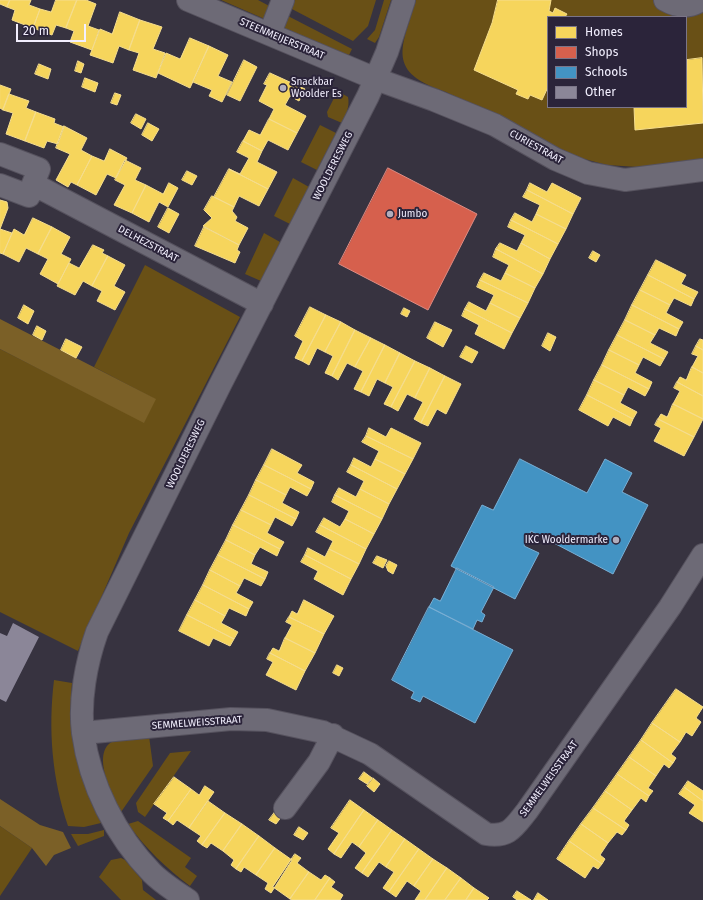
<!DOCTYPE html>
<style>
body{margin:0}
#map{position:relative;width:703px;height:900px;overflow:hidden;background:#373340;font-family:"Fira Sans",sans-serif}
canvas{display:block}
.legend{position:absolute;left:547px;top:16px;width:140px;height:92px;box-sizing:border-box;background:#2b243a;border:1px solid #7b7588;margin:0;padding:5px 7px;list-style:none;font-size:12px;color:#f2effe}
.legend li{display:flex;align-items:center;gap:8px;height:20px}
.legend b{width:20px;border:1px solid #7b7588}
.scale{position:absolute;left:16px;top:24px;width:70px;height:18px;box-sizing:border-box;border:2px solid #f2effe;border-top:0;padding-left:5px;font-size:12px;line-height:14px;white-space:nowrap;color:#f2effe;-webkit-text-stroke:3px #2b243a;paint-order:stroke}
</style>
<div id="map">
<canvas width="703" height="900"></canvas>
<ul class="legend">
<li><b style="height:11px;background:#f6d55c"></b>Homes</li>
<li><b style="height:11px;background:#d6604d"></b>Shops</li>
<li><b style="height:11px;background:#4393c3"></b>Schools</li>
<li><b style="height:11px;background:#8b8698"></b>Other</li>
</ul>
<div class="scale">20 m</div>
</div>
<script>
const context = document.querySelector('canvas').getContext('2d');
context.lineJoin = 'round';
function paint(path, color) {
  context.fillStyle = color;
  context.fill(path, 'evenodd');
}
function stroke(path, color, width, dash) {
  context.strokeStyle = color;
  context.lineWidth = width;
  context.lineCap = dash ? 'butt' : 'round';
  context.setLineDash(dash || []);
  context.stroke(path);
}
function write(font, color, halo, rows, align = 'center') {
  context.font = font + ' "Fira Sans",sans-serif';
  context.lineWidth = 4;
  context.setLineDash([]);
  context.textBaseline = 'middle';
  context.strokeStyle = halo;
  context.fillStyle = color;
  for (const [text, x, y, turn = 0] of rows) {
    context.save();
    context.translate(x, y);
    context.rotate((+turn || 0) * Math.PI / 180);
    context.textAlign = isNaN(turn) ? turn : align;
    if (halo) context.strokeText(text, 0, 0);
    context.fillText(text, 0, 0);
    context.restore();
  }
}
const green = new Path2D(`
 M 221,0 L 258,0 L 275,9 L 267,20 Z
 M 293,0 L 376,0 L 368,26 L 353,41 L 290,8 Z
 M 384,0 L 391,0 L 379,37 L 375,43 L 367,39 L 375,30 Z
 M 416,0 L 703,0 L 703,159 L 638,167 L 607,165 L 577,157 L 446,92 C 386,72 401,49 416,0 ZM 548,17 L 686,17 L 686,107 L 548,107 Z
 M 286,15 L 352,49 L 349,55 L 340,53 L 284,28 L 283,23 Z
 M 341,93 L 348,97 C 350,107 346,114 342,123 L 328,117 L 327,112 L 336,94 Z
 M 320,125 L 336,133 L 317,170 L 301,162 Z
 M 293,178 L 309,187 L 290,224 L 274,216 Z
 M 264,233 L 280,242 L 261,281 L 245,274 Z
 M 145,265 L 240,317 L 129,533 L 78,651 L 0,612 L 0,349 L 144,422 L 155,399 L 94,367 Z
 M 54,680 L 72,683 C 67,733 78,778 101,823 L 84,827 L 68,826 C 52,778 48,730 54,680 Z
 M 149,736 L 153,766 L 121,812 C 113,797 88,749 116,740 C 126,737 139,738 149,736 Z
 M 191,751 L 145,817 L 138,812 L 136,803 L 170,753 Z
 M 138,821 L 191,858 L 185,867 L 197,876 L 190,886 C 166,868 146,849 128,824 Z
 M 0,826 L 32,848 L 0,896 Z
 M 104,830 L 104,836 L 78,846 L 71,834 L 88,834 Z
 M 121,858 L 125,860 L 142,880 L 143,890 L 156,900 L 121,900 L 99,877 L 111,860 Z`);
const forest = new Path2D(`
 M 0,319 L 156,399 L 144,423 L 0,349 Z
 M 0,799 L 40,825 L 63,832 L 71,848 L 54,855 L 46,866 L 32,848 L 0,826 Z`);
const homes = new Path2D(`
 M 0,0 L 10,0 L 7,7 L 0,4 Z
 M 10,0 L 31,0 L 29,5 L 40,9 L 33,28 L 12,20 L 15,10 L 7,7 Z
 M 56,0 L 77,0 L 66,28 L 56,25 L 52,35 L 33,28 L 40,9 L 51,12 Z
 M 77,0 L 86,0 L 96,4 L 88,26 L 99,30 L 92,50 L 70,42 L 74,31 L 66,28 Z
 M 498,0 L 551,0 L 549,11 L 553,13 L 555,8 L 567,14 L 565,17 L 548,17 L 548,87 L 542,100 L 530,95 L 528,99 L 516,94 L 518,90 L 474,70 L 492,23 Z
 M 120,12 L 140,20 L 129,50 L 119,46 L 113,63 L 90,55 L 100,29 L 112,34 Z
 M 140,20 L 162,27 L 153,49 L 165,53 L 156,78 L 133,70 L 139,53 L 129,50 Z
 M 190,38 L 209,46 L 190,88 L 158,73 L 166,53 L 180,59 Z
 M 209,46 L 228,55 L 218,76 L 232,82 L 222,102 L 209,96 L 212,90 L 193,82 Z
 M 702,58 L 703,123 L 635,130 L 634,107 L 686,107 L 687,60 Z
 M 244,60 L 257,67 L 240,101 L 227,95 Z
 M 78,61 L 84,64 L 81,73 L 75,71 Z
 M 39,64 L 51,69 L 48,79 L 35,74 Z
 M 270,73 L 305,89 L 299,101 L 290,96 L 285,105 L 306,116 L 297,133 L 269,119 L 274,109 L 259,101 L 267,85 L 264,84 Z
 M 85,78 L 98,83 L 95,92 L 82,87 Z
 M 0,85 L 11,89 L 3,110 L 0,108 Z
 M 115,93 L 121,95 L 117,105 L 111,103 Z
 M 9,94 L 29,101 L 26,108 L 36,112 L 25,141 L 6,134 L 13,113 L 3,110 Z
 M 36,112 L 55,119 L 54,123 L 64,127 L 58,144 L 47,141 L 44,148 L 25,141 Z
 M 136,114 L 146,119 L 141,129 L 131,123 Z
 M 269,119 L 297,133 L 288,150 L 268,140 L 262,151 L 243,141 L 249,130 L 260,135 Z
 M 148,123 L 159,129 L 152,141 L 142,135 Z
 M 64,126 L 87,138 L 81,150 L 92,156 L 77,185 L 71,182 L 68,187 L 56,180 L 70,154 L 56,148 Z
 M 243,141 L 262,151 L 257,162 L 277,172 L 268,189 L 229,169 L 240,174 L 249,158 L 237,152 Z
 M 110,149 L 127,158 L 116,178 L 107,174 L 96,195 L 77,185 L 92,156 L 104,161 Z
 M 125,160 L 141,168 L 135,180 L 146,185 L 132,213 L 114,205 L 125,185 L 115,180 Z
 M 229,169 L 268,189 L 259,206 L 239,196 L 234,207 L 214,197 Z
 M 187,171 L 197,176 L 192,185 L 182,180 Z
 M 169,183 L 178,188 L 168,207 L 159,202 L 149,222 L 132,213 L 146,185 L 163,194 Z
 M 530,183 L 547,192 L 552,183 L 581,198 L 573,214 L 527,190 Z
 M 527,190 L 573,214 L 566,229 L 536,214 L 540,205 L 523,197 Z
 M 212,196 L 234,207 L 232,211 L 237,217 L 235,221 L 248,228 L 239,245 L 203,226 L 212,218 L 204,210 Z
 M 0,200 L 7,202 L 8,208 L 0,229 L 12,233 L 3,254 L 0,253 Z
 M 168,208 L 179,214 L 169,233 L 158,227 Z
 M 515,213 L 532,222 L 536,214 L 566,229 L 558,244 L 511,220 Z
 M 33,218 L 52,227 L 38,254 L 26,248 L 19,262 L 3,254 L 14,229 L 24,235 Z
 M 511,220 L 558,244 L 550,259 L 521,243 L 525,235 L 508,227 Z
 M 52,227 L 70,237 L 61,254 L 71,259 L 58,284 L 40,274 L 48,259 L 38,254 Z
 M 204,227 L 239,245 L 237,250 L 240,252 L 235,263 L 195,246 Z
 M 500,243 L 517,251 L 521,243 L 550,259 L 543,274 L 496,249 Z
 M 93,245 L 104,250 L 102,253 L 108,256 L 92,286 L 83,281 L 75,295 L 57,286 L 69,263 L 79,268 Z
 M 496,249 L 543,274 L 535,288 L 505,273 L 509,265 L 493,257 Z
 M 593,251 L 600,255 L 596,262 L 589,258 Z
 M 108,256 L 125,265 L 114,286 L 125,292 L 115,310 L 97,301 L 102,291 L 92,286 Z
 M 656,260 L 686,275 L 681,284 L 698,292 L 694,299 L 648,275 Z
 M 484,273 L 501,281 L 505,273 L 535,288 L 528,303 L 480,280 Z
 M 648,275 L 694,299 L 691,306 L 674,298 L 670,305 L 640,290 Z
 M 480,280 L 528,303 L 520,318 L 490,303 L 494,295 L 477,287 Z
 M 640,290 L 670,305 L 666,313 L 683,322 L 679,329 L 632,305 Z
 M 469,302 L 486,311 L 490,303 L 520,318 L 512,333 L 465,309 Z
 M 24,305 L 34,311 L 28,324 L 18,318 Z
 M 632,305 L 679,329 L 676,336 L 659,328 L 655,335 L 625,320 Z
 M 310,307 L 326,315 L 302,361 L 295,358 L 303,341 L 295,336 Z
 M 404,308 L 410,311 L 407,317 L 401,314 Z
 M 465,309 L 512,333 L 504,349 L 475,334 L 479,325 L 462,316 Z
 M 326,315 L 341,322 L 325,352 L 317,348 L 309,365 L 302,361 Z
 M 625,320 L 655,335 L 650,343 L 668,352 L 664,359 L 617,335 Z
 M 341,322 L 355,330 L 332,376 L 325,373 L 333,356 L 325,352 Z
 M 435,322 L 452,330 L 443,347 L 427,338 Z
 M 37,326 L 46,331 L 42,340 L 33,335 Z
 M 355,330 L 371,338 L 355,367 L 347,363 L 338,380 L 332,376 Z
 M 548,333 L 556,337 L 550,351 L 542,346 Z
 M 617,335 L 664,359 L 660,366 L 643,357 L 639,365 L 609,350 Z
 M 371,338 L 385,345 L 361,392 L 354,389 L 363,371 L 355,367 Z
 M 66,339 L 82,347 L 76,358 L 61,350 Z
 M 700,339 L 703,340 L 703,350 L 696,346 Z
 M 385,345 L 400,353 L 385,383 L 377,379 L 369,396 L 361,392 Z
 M 466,346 L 478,352 L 472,363 L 460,357 Z
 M 696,346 L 703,350 L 703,373 L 692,367 L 698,356 L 692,354 Z
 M 609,350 L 639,365 L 635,373 L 652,382 L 649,389 L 602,365 Z
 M 400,353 L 415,361 L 391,407 L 384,404 L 393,387 L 385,383 Z
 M 415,361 L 430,368 L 415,398 L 407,394 L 398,411 L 391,407 Z
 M 602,365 L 649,389 L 645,396 L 628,387 L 624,395 L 594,380 Z
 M 692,367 L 703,373 L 703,396 L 677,382 L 680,377 L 686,380 Z
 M 430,368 L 445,376 L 421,423 L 414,419 L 423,402 L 415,398 Z
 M 445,376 L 461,384 L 446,414 L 437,409 L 428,426 L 421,423 Z
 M 594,380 L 624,395 L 620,403 L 637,412 L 633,419 L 587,395 Z
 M 677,382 L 703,396 L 703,419 L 673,404 L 680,391 L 674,388 Z
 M 587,395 L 633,419 L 630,426 L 613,417 L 608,426 L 579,410 Z
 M 673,404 L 703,419 L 694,437 L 658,419 L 661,414 L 667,417 Z
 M 658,419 L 694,437 L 684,456 L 654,441 L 661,428 L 655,425 Z
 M 369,428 L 386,437 L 391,428 L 421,443 L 413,459 L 366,436 Z
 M 366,436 L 413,459 L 405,474 L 375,459 L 379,451 L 362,442 Z
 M 272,449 L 302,465 L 297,473 L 314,482 L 311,489 L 264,465 Z
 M 354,458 L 371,467 L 375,459 L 405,474 L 397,489 L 351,465 Z
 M 264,465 L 311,489 L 307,496 L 290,487 L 286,495 L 256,480 Z
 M 351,465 L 397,489 L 389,504 L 360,489 L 364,481 L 347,472 Z
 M 256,480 L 286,495 L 282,503 L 299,512 L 296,519 L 249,495 Z
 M 339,488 L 356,497 L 360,489 L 389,504 L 382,519 L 335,495 Z
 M 249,495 L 296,519 L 292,526 L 275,517 L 271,525 L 241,510 Z
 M 335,495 L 382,519 L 374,534 L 345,519 L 349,511 L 332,502 Z
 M 241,510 L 271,525 L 267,533 L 284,542 L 280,549 L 233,525 Z
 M 324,518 L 340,527 L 345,519 L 374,534 L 366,549 L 320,525 Z
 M 233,525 L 280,549 L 277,556 L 260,547 L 255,555 L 226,540 Z
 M 320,525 L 366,549 L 359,564 L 329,549 L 333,541 L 316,532 Z
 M 226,540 L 255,555 L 251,564 L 268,572 L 265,579 L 218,555 Z
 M 308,548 L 325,557 L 329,549 L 359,564 L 351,579 L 305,555 Z
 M 218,555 L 265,579 L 261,586 L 244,578 L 240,586 L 210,570 Z
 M 305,555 L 351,579 L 343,595 L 314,579 L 318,571 L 301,562 Z
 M 377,556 L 387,560 L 383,568 L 373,563 Z
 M 389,561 L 397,565 L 393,574 L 388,571 L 386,566 Z
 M 210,570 L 240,586 L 236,593 L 253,602 L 249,609 L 203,585 Z
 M 203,585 L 249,609 L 246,616 L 229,608 L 225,616 L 195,600 Z
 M 195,600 L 225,616 L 221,623 L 238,632 L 234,639 L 187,615 Z
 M 304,600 L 334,616 L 324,634 L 289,617 L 292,611 L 297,614 Z
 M 187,615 L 234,639 L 230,646 L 213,638 L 209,646 L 179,631 Z
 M 289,617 L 324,634 L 315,653 L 285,638 L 292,625 L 286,622 Z
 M 285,638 L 315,653 L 305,671 L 270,653 L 273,648 L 279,651 Z
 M 270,653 L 305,671 L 296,690 L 266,675 L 273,662 L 267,659 Z
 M 337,665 L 343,668 L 339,676 L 333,673 Z
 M 676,689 L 703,707 L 696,718 L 701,722 L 692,736 L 686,732 L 680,742 L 652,723 Z
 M 652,723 L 680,742 L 671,754 L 676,758 L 673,763 L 641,740 Z
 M 641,740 L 673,763 L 669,768 L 664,764 L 656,776 L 629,757 Z
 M 629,757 L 656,776 L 648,788 L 653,791 L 649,796 L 617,774 Z
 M 364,772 L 372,778 L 367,784 L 359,779 Z
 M 617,774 L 649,796 L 646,802 L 641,798 L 632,810 L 605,791 Z
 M 174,777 L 191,789 L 168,821 L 163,818 L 167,813 L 154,804 Z
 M 373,778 L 380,784 L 374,792 L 367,786 Z
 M 688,781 L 703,791 L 703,801 L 684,787 Z
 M 205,786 L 214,792 L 189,828 L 177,820 L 173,825 L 168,821 L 191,789 L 199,795 Z
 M 684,787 L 703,801 L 703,822 L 689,813 L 695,805 L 679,794 Z
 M 605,791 L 632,810 L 624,821 L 629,825 L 626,830 L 593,808 Z
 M 350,800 L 364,810 L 334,854 L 328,849 L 339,833 L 331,828 Z
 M 208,801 L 225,813 L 202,845 L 197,841 L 201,836 L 189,828 Z
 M 593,808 L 626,830 L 622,835 L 617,832 L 608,843 L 581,824 Z
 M 364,810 L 378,820 L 359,847 L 352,842 L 341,858 L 334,854 Z
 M 275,812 L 282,816 L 276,824 L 269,820 Z
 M 225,813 L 242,824 L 223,851 L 211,843 L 207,848 L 202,845 Z
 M 378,820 L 392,830 L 362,873 L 355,868 L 366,853 L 359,847 Z
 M 242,824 L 259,836 L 236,869 L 231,865 L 234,860 L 223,851 Z
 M 581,824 L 608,843 L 600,855 L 605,859 L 602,864 L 569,841 Z
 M 299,827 L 308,833 L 303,840 L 294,835 Z
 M 392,830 L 405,839 L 386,867 L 379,862 L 368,877 L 362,873 Z
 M 259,836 L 275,848 L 256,875 L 244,867 L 241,872 L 236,869 Z
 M 405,839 L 419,849 L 389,892 L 383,888 L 394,872 L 386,867 Z
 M 569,841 L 602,864 L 598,869 L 593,866 L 585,878 L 557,859 Z
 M 275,848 L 292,860 L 271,893 L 265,889 L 268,883 L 256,875 Z
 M 419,849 L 433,859 L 414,886 L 407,881 L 396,897 L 389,892 Z
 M 295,854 L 301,858 L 297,863 L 309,872 L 290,899 L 273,887 Z
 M 433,859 L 447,868 L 425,900 L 415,900 L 421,891 L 414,886 Z
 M 447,868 L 461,878 L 445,900 L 425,900 Z
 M 309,872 L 321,880 L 325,875 L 330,878 L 315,900 L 292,900 L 290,899 Z
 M 330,878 L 335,882 L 331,887 L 343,895 L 340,900 L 315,900 Z
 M 461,878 L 474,888 L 466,900 L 445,900 Z
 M 474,888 L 489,898 L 487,900 L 466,900 Z
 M 517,891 L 531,900 L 517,900 L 513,897 Z
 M 538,893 L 548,900 L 534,900 Z`);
const shops = new Path2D(`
 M 388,168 L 477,214 L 428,310 L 339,264 Z`);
const schools = new Path2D(`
 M 520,459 L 587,493 L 605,459 L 632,473 L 622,492 L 648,505 L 613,574 L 531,531 L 524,546 L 539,553 L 515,599 L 451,566 L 482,505 L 493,510 Z
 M 457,568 L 494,587 L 481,612 L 485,615 L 482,622 L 477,620 L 473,629 L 429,607 L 434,598 L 440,601 Z
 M 429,607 L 513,650 L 475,723 L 423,696 L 420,702 L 411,698 L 414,692 L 392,680 Z`);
const building = new Path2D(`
 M 13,623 L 39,637 L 6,702 L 0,699 L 0,633 L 7,636 Z`);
const minor = new Path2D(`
 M 188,0 L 376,79 L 434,100 L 495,125 L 555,159 L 588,173 L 625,180 L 703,170
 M 665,0 C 677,7 690,8 701,0
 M 270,33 L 283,0
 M 0,154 L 39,169 L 33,184
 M 0,185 L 29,196 L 33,184 L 262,304
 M 83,733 L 231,719 L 267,720 L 323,732 L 370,754 L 486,834 C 509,838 514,827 527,811 L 670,607 L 703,555
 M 285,808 L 319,762 L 333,735
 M 188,900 C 176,892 162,883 152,873 C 116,836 90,785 83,733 C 79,701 86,663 97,632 L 220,385 L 368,96 L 387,52 L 404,0`);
const markers = [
 [283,88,4,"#b1adbc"],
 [390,214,4,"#b1adbc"],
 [616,540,4,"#b1adbc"]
];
const streetNames = [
 ["STEENMEIJERSTRAAT",282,39,23],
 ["CURIESTRAAT",536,147,29],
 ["WOOLDERESWEG",333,166,-63],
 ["DELHEZSTRAAT",148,244,28],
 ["WOOLDERESWEG",186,454,-64],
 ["SEMMELWEISSTRAAT",197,723,-4],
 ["SEMMELWEISSTRAAT",549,779,-54]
];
const poiNames = [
 ["Snackbar",291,82],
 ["Woolder Es",291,94],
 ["Jumbo",398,214],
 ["IKC Wooldermarke",608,540,"right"]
];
paint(green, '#695016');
paint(forest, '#7b6027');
paint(homes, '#f6d55c');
stroke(homes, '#f5dd8d', 1);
paint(shops, '#d6604d');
stroke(shops, '#de8b82', 1);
paint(schools, '#4393c3');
stroke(schools, '#78afd5', 1);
paint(building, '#8b8698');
stroke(minor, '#56525e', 24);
stroke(minor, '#6d6a76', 22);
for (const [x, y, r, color] of markers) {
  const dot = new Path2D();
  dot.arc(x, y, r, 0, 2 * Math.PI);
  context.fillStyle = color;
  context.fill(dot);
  stroke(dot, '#2b243a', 1.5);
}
write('10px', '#f2effe', '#2b243a', streetNames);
write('10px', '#f2effe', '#2b243a', poiNames, 'left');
</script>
